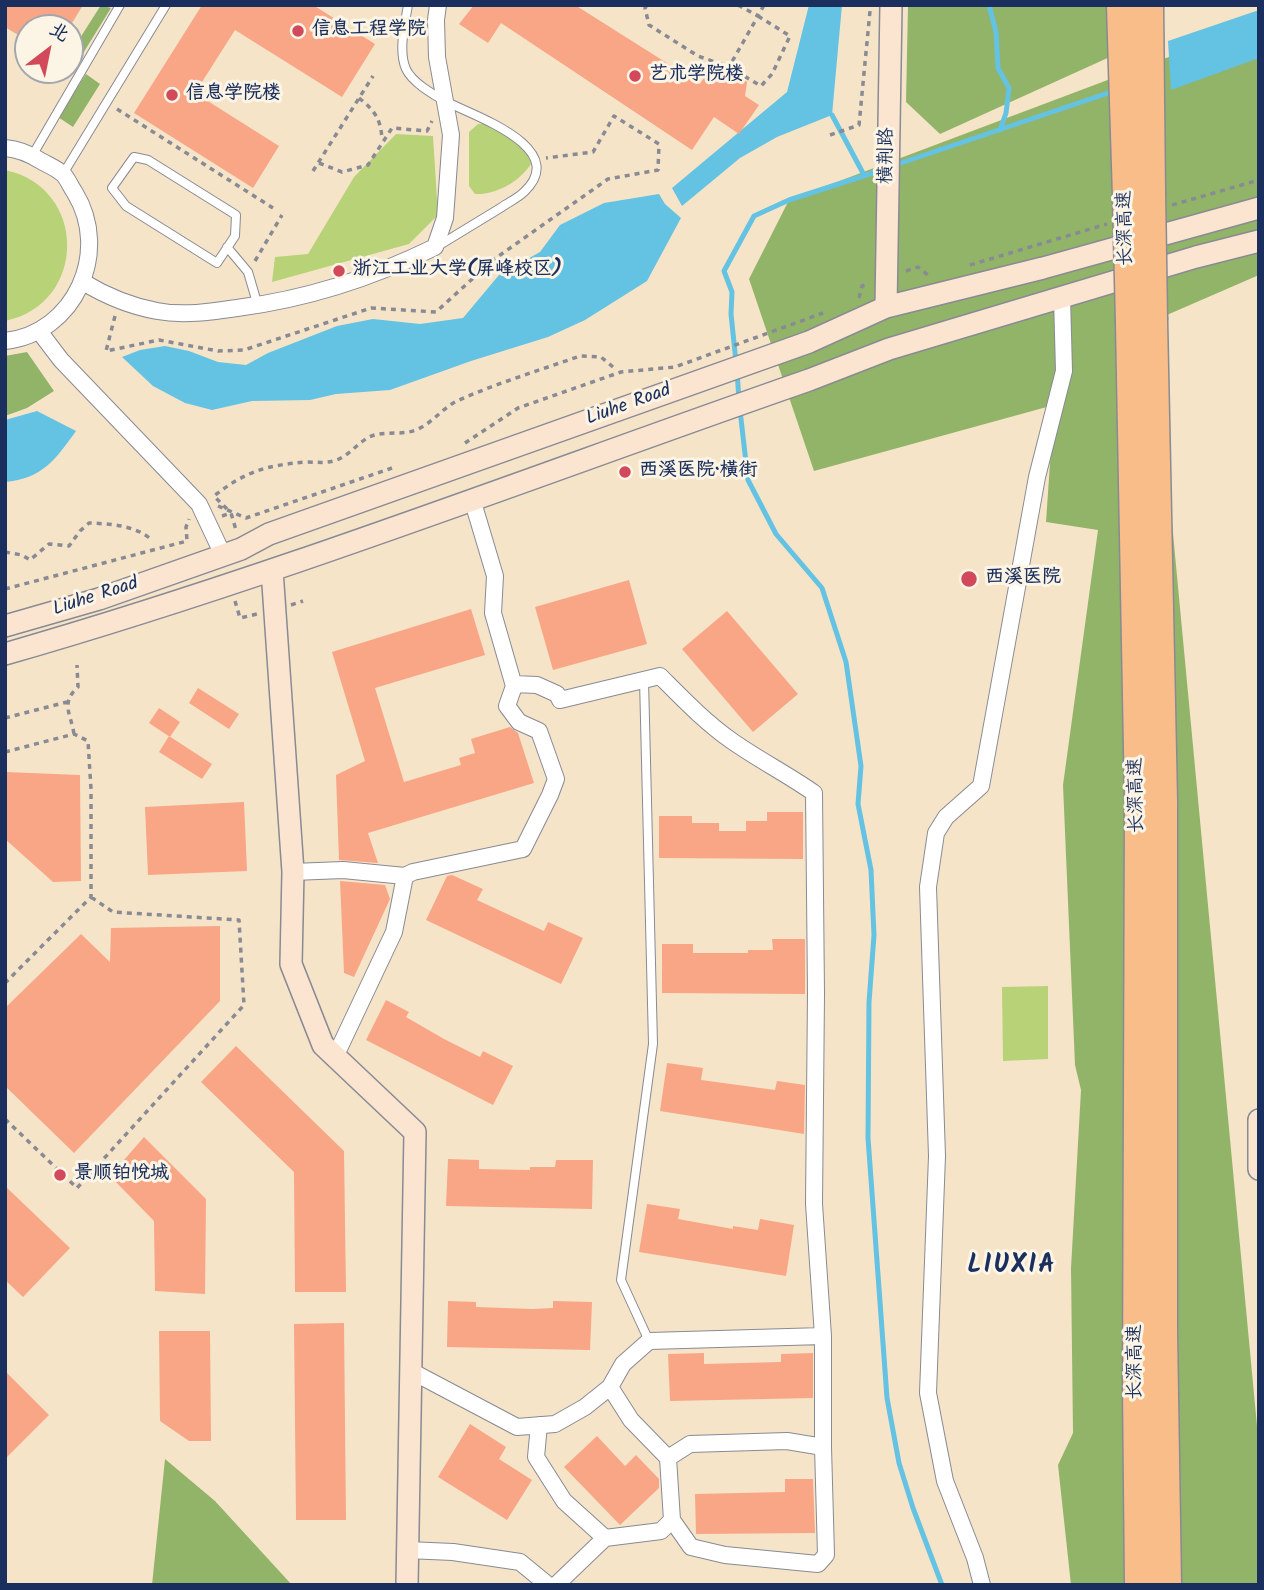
<!DOCTYPE html>
<meta charset="utf-8">
<style>
body{margin:0}
#map{position:relative;width:1264px;height:1590px;overflow:hidden;background:#f6e4c9;font-family:Kalam,"LXGW WenKai TC",sans-serif}
canvas{display:block}
.frame{position:absolute;inset:0;border:7px solid #1b2f5e;pointer-events:none}
.north{position:absolute;left:14px;top:14px;width:70px;height:70px;box-sizing:border-box;background:#fcf5e5;border:2px solid #a2a6af;border-radius:50%;rotate:32deg;font-size:19px;font-weight:700;line-height:28px;text-align:center;color:#1b2f5e}
.north::after{content:'';display:block;margin:auto;width:24px;height:32px;background:#d1495b;clip-path:polygon(50% 0,100% 100%,50% 72%,0 100%)}
</style>
<div id="map">
<canvas width="1264" height="1590"></canvas>
<div class="frame"></div>
<div class="north">北</div>
</div>
<script>
const context = document.querySelector('canvas').getContext('2d');
context.lineJoin = 'round';
function paint(path, color) {
  context.fillStyle = color;
  context.fill(path, 'evenodd');
}
function stroke(path, color, width, dash) {
  context.strokeStyle = color;
  context.lineWidth = width;
  context.lineCap = dash ? 'butt' : 'round';
  context.setLineDash(dash || []);
  context.stroke(path);
}
function write(font, color, halo, rows, align = 'center') {
  context.font = font + ' Kalam,"LXGW WenKai TC",sans-serif';
  context.lineWidth = 6;
  context.setLineDash([]);
  context.textBaseline = 'middle';
  context.strokeStyle = halo;
  context.fillStyle = color;
  for (const [text, x, y, turn = 0] of rows) {
    context.save();
    context.translate(x, y);
    context.rotate((+turn || 0) * Math.PI / 180);
    context.textAlign = isNaN(turn) ? turn : align;
    if (halo) context.strokeText(text, 0, 0);
    context.fillText(text, 0, 0);
    context.restore();
  }
}
const green = new Path2D(`
 M 478,124 C 482,124 486,123 490,124 C 506,128 529,148 531,164 C 519,182 496,195 475,194 L 469,186 L 469,132 Z
 M 396,134 L 433,136 L 438,215 L 409,244 L 272,282 L 275,257 L 308,254 L 354,177 Z
 M 5,170 C 88,187 88,304 5,321 Z
 M 1048,986 L 1048,1059 L 1003,1061 L 1002,987 Z`);
const forest = new Path2D(`
 M 101,5 L 111,8 L 82,55 L 73,49 Z
 M 908,5 L 1126,5 L 1123,51 L 940,134 L 906,102 Z
 M 1259,23 L 1259,275 L 1153,321 L 1259,1447 L 1259,1585 L 1071,1585 L 1058,1465 L 1073,1433 L 1071,1268 L 1081,1090 L 1075,1065 L 1063,785 L 1098,530 L 1046,522 L 1054,405 L 814,471 L 749,279 L 789,200 Z
 M 86,74 L 100,84 L 73,127 L 58,117 Z
 M 27,352 L 54,391 L 27,408 L 5,416 L 5,356 Z
 M 165,1459 L 215,1501 L 292,1585 L 152,1585 Z`);
const water = new Path2D(`
 M 809,5 L 842,5 L 832,115 L 777,137 L 740,158 L 682,206 L 672,188 L 787,92 Z
 M 1259,10 L 1259,58 L 1171,90 L 1168,41 Z
 M 659,194 L 665,204 L 681,218 L 647,281 L 585,320 L 548,337 L 471,361 L 390,390 L 336,394 L 310,400 L 252,401 L 212,410 L 185,403 L 153,386 L 122,357 L 140,350 L 165,346 L 189,351 L 218,362 L 246,365 L 268,353 L 337,326 L 373,319 L 420,324 L 463,318 L 499,275 L 540,252 L 560,225 L 604,203 Z
 M 37,411 L 76,431 C 56,459 42,479 5,482 L 5,420 Z`);
const stream = new Path2D(`
 M 989,5 L 996,32 L 998,68 L 1009,88 L 1006,113 L 1000,130
 M 832,115 L 864,175
 M 895,165 L 1114,91
 M 736,362 L 731,314 L 732,292 L 724,271 L 754,216 L 789,200 L 882,170
 M 737,371 L 739,400
 M 740,410 L 748,480 L 776,534 L 822,588 L 846,662 L 861,766 L 858,804 L 871,870 L 874,935 L 869,1002 L 868,1138 L 887,1398 L 899,1463 L 913,1508 L 942,1585`);
const building = new Path2D(`
 M 5,5 L 83,5 L 69,28 L 28,28 L 28,41 L 5,27 Z
 M 202,5 L 313,5 L 375,44 L 342,97 L 235,30 L 195,93 L 279,146 L 253,188 L 134,113 Z
 M 474,5 L 575,5 L 700,84 L 708,71 L 724,67 L 747,82 L 745,96 L 759,105 L 739,134 L 714,117 L 692,150 L 501,23 L 488,43 L 459,24 Z
 M 629,580 L 647,644 L 553,670 L 535,607 Z
 M 471,609 L 485,655 L 375,688 L 404,782 L 461,765 L 459,758 L 475,753 L 471,739 L 510,727 L 518,733 L 534,783 L 368,833 L 378,863 L 339,860 L 336,775 L 365,761 L 332,652 Z
 M 727,611 L 798,694 L 753,732 L 682,649 Z
 M 198,688 L 239,714 L 229,729 L 189,703 Z
 M 159,708 L 180,722 L 170,737 L 149,723 Z
 M 169,736 L 212,764 L 202,779 L 159,752 Z
 M 5,772 L 80,775 L 81,881 L 53,882 L 5,839 Z
 M 244,802 L 247,871 L 148,875 L 145,807 Z
 M 767,812 L 803,812 L 803,859 L 659,858 L 659,816 L 692,816 L 692,823 L 719,823 L 719,831 L 746,831 L 746,821 L 767,821 Z
 M 452,875 L 483,889 L 477,900 L 544,931 L 548,922 L 583,938 L 561,984 L 426,920 L 447,876 Z
 M 340,881 L 385,885 L 390,899 L 354,977 L 344,973 Z
 M 220,926 L 220,1001 L 74,1153 L 5,1086 L 5,1008 L 81,934 L 110,962 L 111,928 Z
 M 772,939 L 805,939 L 805,994 L 662,993 L 662,944 L 693,944 L 693,953 L 748,953 L 748,950 L 773,950 Z
 M 386,1000 L 409,1012 L 406,1017 L 444,1039 L 480,1057 L 483,1051 L 513,1066 L 493,1105 L 366,1040 Z
 M 236,1046 L 344,1151 L 346,1292 L 295,1292 L 294,1172 L 201,1082 Z
 M 667,1063 L 703,1068 L 701,1080 L 775,1090 L 777,1081 L 805,1085 L 804,1134 L 660,1111 Z
 M 144,1137 L 206,1199 L 205,1294 L 155,1291 L 154,1221 L 110,1176 Z
 M 448,1159 L 479,1160 L 479,1169 L 530,1170 L 530,1167 L 555,1167 L 556,1160 L 593,1160 L 592,1209 L 446,1206 Z
 M 5,1186 L 70,1248 L 23,1297 L 5,1280 Z
 M 647,1204 L 680,1209 L 678,1219 L 733,1229 L 733,1226 L 758,1230 L 760,1219 L 794,1225 L 786,1276 L 639,1252 Z
 M 448,1301 L 476,1302 L 476,1307 L 533,1309 L 553,1308 L 553,1301 L 592,1302 L 590,1350 L 447,1347 Z
 M 344,1323 L 346,1520 L 296,1520 L 294,1324 Z
 M 159,1331 L 210,1331 L 211,1441 L 189,1441 L 160,1421 Z
 M 704,1353 L 704,1364 L 781,1362 L 781,1354 L 813,1353 L 813,1398 L 670,1401 L 668,1354 Z
 M 5,1371 L 49,1415 L 5,1459 Z
 M 470,1424 L 506,1447 L 499,1459 L 532,1480 L 507,1520 L 438,1477 Z
 M 597,1436 L 625,1466 L 636,1455 L 659,1479 L 659,1488 L 620,1525 L 564,1467 Z
 M 785,1479 L 813,1479 L 815,1533 L 696,1534 L 695,1494 L 785,1492 Z`);
const path = new Path2D(`
 M 647,5 L 645,8 L 649,25 L 698,56 L 729,67
 M 738,5 L 758,16 L 764,5
 M 758,16 L 790,36 L 772,74 L 761,86 L 729,67 Z
 M 359,98 C 375,111 381,119 382,140
 M 117,109 L 273,208
 M 830,135 L 859,125 L 870,11
 M 319,163 L 342,172 L 368,165 L 392,128 L 427,131 L 432,121
 M 313,171 L 373,76
 M 1172,205 L 1259,180
 M 255,261 L 282,215
 M 970,265 L 1107,224
 M 906,271 L 918,267 L 929,276
 M 859,298 L 862,286 L 869,284
 M 115,316 L 106,351 L 159,340 L 218,351 L 244,350 L 371,308 L 436,312 L 493,260 L 608,179 L 658,170 L 659,144 L 614,116 L 593,152 L 546,158
 M 465,443 L 518,408 L 621,372 L 675,367 L 823,313
 M 218,506 L 246,518 L 392,468
 M 227,509 L 214,496 C 246,471 267,465 307,462 C 318,462 328,464 339,459 C 350,454 358,443 369,437 C 384,430 400,436 416,430 C 433,423 443,407 459,400 C 498,383 540,370 580,356 L 601,357 L 613,367
 M 222,516 L 231,513 L 236,530
 M 5,552 L 22,555 L 30,560 L 49,544 L 69,546 L 80,531 L 89,523 C 111,524 135,525 152,540
 M 5,589 L 187,541 L 186,527 L 189,519
 M 235,601 L 240,618 L 257,614
 M 291,605 L 303,601
 M 5,718 L 67,702
 M 74,734 C 71,714 60,703 78,687 L 77,665
 M 5,752 L 74,734 L 88,741 L 91,789 L 91,897 L 5,983
 M 5,1119 L 77,1188 L 244,1005 L 239,920 L 113,912 L 91,897`);
const lane = new Path2D(`
 M 408,5 C 405,23 398,51 406,69 C 412,82 433,95 447,102 C 474,116 571,148 524,192 C 518,198 509,202 502,207 C 481,220 459,233 438,246
 M 32,156 L 120,5
 M 134,157 L 148,160 L 236,215 L 235,236 L 217,263 L 126,206 L 112,188 Z
 M 63,174 L 166,5
 M 227,247 L 248,272 L 258,306
 M 644,680 L 653,1044 L 621,1280 L 649,1341`);
const street = new Path2D(`
 M 5,148 C 18,149 30,154 41,161 C 48,165 58,169 64,175 C 68,180 71,187 75,193 C 111,252 75,333 5,341
 M 83,282 C 106,296 130,306 157,311 C 183,316 210,312 237,308 C 307,299 372,278 435,247 L 445,218 L 451,135 L 437,57 L 436,20 L 438,5
 M 39,331 L 61,360 L 199,504 L 223,555
 M 293,872 L 343,870 L 405,876 L 413,872 L 523,849 L 550,795 L 556,779 L 539,731 L 519,722 L 507,706 L 514,686 L 493,613 L 495,576 L 472,499
 M 335,1057 L 394,932 L 405,876
 M 411,1371 L 517,1427 L 555,1424 L 585,1407 L 610,1387 L 623,1364 L 649,1341 L 823,1336 L 814,1204 L 816,994 L 814,793 C 787,774 759,760 732,741 C 705,722 683,699 660,676 L 560,700 L 557,694 L 537,685 L 514,684
 M 539,1425 L 536,1457 L 564,1501 L 605,1538
 M 668,1458 L 690,1444 L 787,1441 L 823,1447 L 823,1336
 M 672,1520 L 691,1547 L 725,1555 L 818,1564 L 826,1555 L 823,1447
 M 407,1550 L 453,1552 L 520,1562 L 548,1585
 M 556,1585 L 605,1538 L 661,1531 L 672,1520 L 668,1458 L 631,1420 L 610,1387
 M 982,1585 L 975,1558 L 945,1481 L 928,1393 L 937,1156 L 928,887 L 936,833 L 946,817 L 981,786 L 1037,477 L 1064,371 L 1062,297`);
const secondary = new Path2D(`
 M 886,307 L 891,5
 M 272,570 L 293,872 L 291,964 L 323,1045 L 415,1132 L 407,1585
 M 5,626 L 99,599 L 241,549 L 269,534 L 809,342 L 886,307 L 1043,268 L 1259,208
 M 5,654 C 277,576 542,473 809,380 L 889,349 L 1196,257 L 1259,241
 M 1259,1120 L 1259,1169`);
const highway = new Path2D(`
 M 1121,5 L 1127,197
 M 1149,5 L 1151,192
 M 1153,320 L 1163,801 L 1163,1331 L 1167,1585
 M 1130,323 L 1139,802 L 1137,1387 L 1139,1585`);
const highwayBridge = new Path2D(`
 M 1151,192 L 1153,320
 M 1127,197 L 1130,323`);
const markers = [
 [298,31,7,"#d1495b"],
 [635,76,7,"#d1495b"],
 [172,95,7,"#d1495b"],
 [339,271,7,"#d1495b"],
 [625,472,7,"#d1495b"],
 [969,579,9,"#d1495b"],
 [60,1175,7,"#d1495b"]
];
const poiNames = [
 ["信息工程学院",312,31],
 ["艺术学院楼",649,76],
 ["信息学院楼",186,95],
 ["浙江工业大学(屏峰校区)",353,271],
 ["西溪医院·横街",639,472],
 ["西溪医院",985,579],
 ["景顺铂悦城",74,1175]
];
const streetNames = [
 ["横荆路",888,156,-89],
 ["长深高速",1127,228,-91],
 ["Liuhe Road",629,406,-20],
 ["Liuhe Road",96,598,-18],
 ["长深高速",1138,795,-91],
 ["长深高速",1137,1362,-90]
];
const districtNames = [
 ["LIUXIA",1012,1268]
];
paint(green, '#b8d278');
paint(forest, '#92b468');
paint(water, '#64c2e2');
stroke(stream, '#64c2e2', 5);
paint(building, '#f8a686');
stroke(lane, '#888a94', 10);
stroke(street, '#888a94', 18);
stroke(secondary, '#888a94', 24);
stroke(highway, '#888a94', 31);
stroke(path, '#888a94', 3.5, [5, 5]);
stroke(lane, '#fff', 8);
stroke(street, '#fff', 16);
stroke(secondary, '#fce5d0', 21);
stroke(highway, '#f8bd89', 28);
stroke(highwayBridge, '#888a94', 31, []);
stroke(highwayBridge, '#f8bd89', 28);
for (const [x, y, r, color] of markers) {
  const dot = new Path2D();
  dot.arc(x, y, r, 0, 2 * Math.PI);
  context.fillStyle = color;
  context.fill(dot);
  stroke(dot, '#fcf5e5', 2.5);
}
write('bold 19px', '#1b2f5e', '#fcf5e5', poiNames, 'left');
write('19px', '#1b2f5e', '#fcf5e5', streetNames);
context.letterSpacing = '2px';
write('bold 26px', '#1b2f5e', '#fcf5e5', districtNames);
context.letterSpacing = '0px';
</script>
